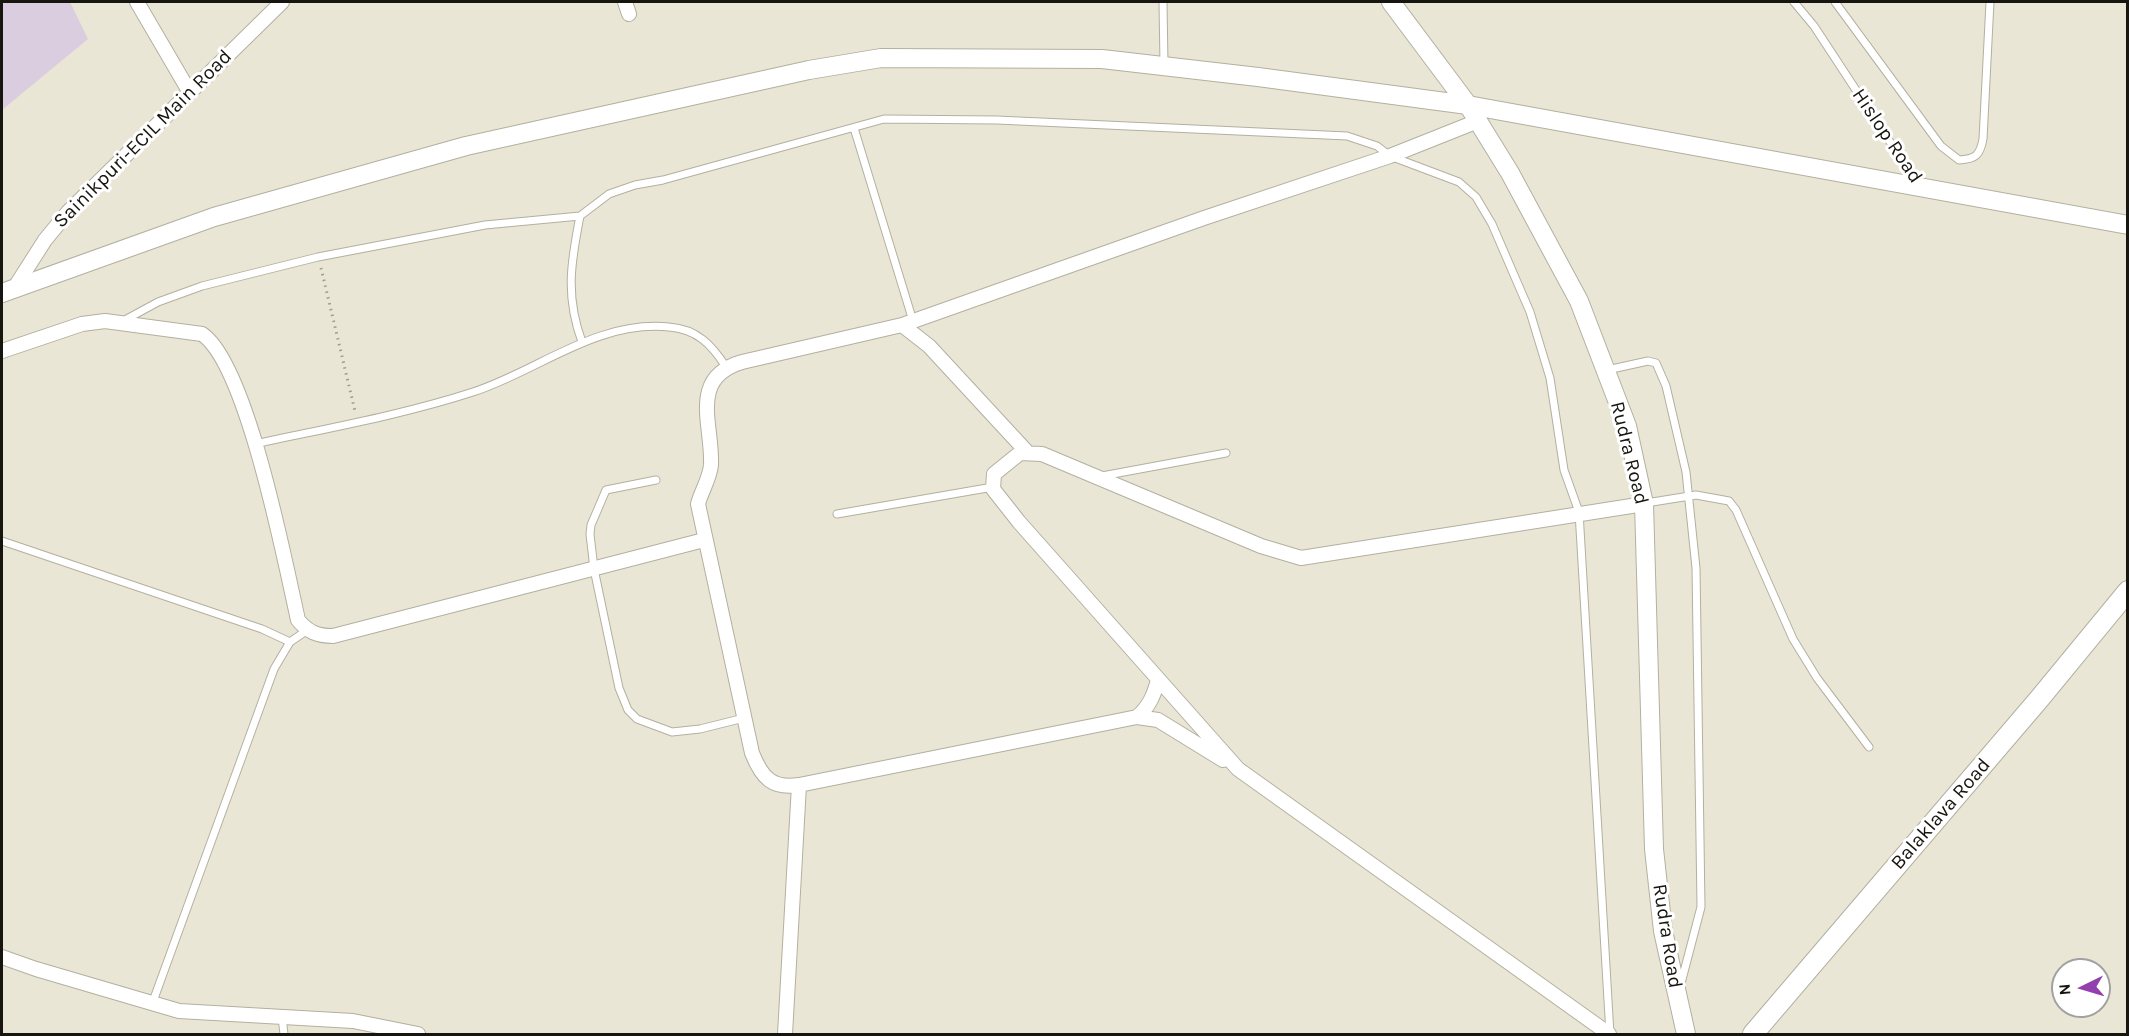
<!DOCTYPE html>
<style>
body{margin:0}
#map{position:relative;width:2129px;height:1036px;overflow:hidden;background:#eae6d6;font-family:Karla,sans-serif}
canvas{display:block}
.frame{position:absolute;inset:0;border:3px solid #16150f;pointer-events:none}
.north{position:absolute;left:2051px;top:958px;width:60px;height:60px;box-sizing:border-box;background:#fff;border:2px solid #a2a19f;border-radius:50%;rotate:265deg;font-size:16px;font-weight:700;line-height:24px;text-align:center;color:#16150f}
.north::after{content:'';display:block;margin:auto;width:21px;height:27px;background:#9340af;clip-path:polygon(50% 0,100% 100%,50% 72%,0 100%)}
</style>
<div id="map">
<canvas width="2129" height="1036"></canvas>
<div class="frame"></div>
<div class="north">N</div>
</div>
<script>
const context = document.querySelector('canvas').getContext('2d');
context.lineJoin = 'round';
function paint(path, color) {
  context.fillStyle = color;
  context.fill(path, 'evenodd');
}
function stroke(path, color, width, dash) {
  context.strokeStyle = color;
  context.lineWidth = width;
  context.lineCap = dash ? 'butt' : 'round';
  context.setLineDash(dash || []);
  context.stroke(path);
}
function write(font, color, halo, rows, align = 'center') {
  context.font = font + ' Karla,sans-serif';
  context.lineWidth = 6;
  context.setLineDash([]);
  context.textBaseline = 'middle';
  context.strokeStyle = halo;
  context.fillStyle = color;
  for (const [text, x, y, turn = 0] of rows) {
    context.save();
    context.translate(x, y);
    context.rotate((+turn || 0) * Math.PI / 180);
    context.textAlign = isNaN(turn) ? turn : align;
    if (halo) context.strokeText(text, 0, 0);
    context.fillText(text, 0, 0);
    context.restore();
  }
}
const green = new Path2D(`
 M 2,2 L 70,2 L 88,39 L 2,110 Z`);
const path = new Path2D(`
 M 321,268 L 355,411`);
const service = new Path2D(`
 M 1163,2 L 1164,65
 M 1794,2 L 1814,26 L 1917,183
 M 1835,2 L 1941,146 L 1959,160 C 1976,159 1980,155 1983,139 L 1990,2
 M 854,128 L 913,321
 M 580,216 C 571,262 565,296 582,342
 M 123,321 L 158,302 L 202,286 L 318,257 L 485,225 L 580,216 L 609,194 L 635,185 L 663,180 L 884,119 L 997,120 L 1347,136 L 1377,146 L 1390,156 L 1459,182 L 1476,197 L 1492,224 L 1530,312 L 1550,378 L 1564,470 L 1579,512 L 1610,1034
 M 1607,370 L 1648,361 L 1656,363 L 1666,386 L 1686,472 L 1696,568 L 1701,907 L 1680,987
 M 255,444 C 328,428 402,415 473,392 C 538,371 596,320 669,327 C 697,329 712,345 726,367
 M 1102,476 L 1226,453
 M 656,480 L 606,490 L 591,525 L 590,534 L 594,569 L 619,688 L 628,710 L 637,719 L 672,732 L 700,729 L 744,718
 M 1646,503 L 1696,495 L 1729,501 L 1736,510 L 1793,639 L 1817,678 L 1869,747
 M 837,514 L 993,487
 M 2,541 L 262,629 L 290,642
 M 152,1004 L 274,669 L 290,642 L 306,631
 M 282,1017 L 284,1034`);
const minor = new Path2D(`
 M 137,2 L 189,91
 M 625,2 L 629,14
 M 15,287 L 45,240 L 68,212 L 282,2
 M 902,325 L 929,346 L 1027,452
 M 2,351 L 82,324 L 105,321 L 202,334 C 247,364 285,562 298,620 C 308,632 317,636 333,636 L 704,540
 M 1158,680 C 1154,695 1149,707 1137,717 L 799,785 C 772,789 762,778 752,753 L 698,504 C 701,492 710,478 711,465 C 713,425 688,378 742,362 L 902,325 L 1204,218 L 1390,156 L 1478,121
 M 1137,717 L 1158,720 L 1223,760
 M 2,957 L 36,969 L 179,1011 L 353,1021 L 418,1034
 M 785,1034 L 799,785
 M 1609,1034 L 1238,769 L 1019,522 L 993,489 L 994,474 L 1020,453 L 1042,454 L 1261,546 L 1301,558 L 1644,504`);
const tertiary = new Path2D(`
 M 1391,2 L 1468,105 L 1510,173 L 1579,301 L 1627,426 L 1644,504 L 1654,849 L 1663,931 L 1686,1034
 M 2,293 L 214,217 L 466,146 L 809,70 L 881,58 L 1102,59 L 1258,77 L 1468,105 L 2128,225`);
const secondary = new Path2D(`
 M 1753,1034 L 2040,698 L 2128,591`);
const streetNames = [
 ["Hislop Road",1887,136,56],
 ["Sainikpuri-ECIL Main Road",143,139,-45],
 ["Rudra Road",1629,453,76],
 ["Balaklava Road",1941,814,-49],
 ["Rudra Road",1667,936,81]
];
paint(green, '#dbcde0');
stroke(service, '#b3b0a0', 9);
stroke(minor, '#b3b0a0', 16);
stroke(tertiary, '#b3b0a0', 20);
stroke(secondary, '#b3b0a0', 22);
stroke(path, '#a09d91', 3, [1.5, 4.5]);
stroke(service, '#fff', 7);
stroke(minor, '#fff', 14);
stroke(tertiary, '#fff', 18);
stroke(secondary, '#fff', 20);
write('20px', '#16150f', '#fff', streetNames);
</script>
